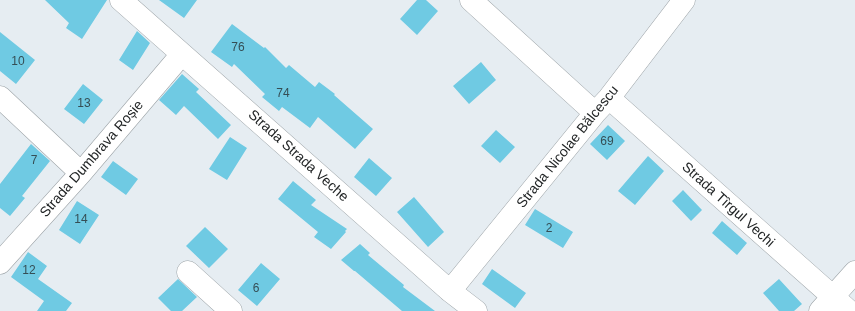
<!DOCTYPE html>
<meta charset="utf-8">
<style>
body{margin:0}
canvas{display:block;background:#e6edf2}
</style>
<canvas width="855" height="311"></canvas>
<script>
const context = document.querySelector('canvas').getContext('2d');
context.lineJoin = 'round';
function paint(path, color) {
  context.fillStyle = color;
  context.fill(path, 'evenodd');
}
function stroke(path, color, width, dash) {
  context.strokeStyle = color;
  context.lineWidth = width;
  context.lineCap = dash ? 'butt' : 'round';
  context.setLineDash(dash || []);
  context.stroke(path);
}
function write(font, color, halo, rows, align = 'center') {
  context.font = font + ' Arial,sans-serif';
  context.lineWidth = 4;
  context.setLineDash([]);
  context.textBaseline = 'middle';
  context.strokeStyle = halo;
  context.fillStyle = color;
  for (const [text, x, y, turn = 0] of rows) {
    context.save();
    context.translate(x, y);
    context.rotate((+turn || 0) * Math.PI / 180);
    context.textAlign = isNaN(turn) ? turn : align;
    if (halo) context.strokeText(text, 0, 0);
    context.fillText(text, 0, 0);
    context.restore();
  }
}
const building = new Path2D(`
 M 45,0 L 107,0 L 82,39 L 66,28 L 69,23 Z
 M 159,0 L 197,0 L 184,18 Z
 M 417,0 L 426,0 L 438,11 L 417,35 L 400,19 Z
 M 232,24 L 264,48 L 265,47 L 286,68 L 289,65 L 315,87 L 319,82 L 335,94 L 334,95 L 373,129 L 355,149 L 318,117 L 310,128 L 282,107 L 279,111 L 262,97 L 265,94 L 234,64 L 232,67 L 211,52 Z
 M 137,31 L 150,43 L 133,70 L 119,60 Z
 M 0,32 L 35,60 L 16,84 L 0,71 Z
 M 481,62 L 496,80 L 469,104 L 453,86 Z
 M 182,74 L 199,89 L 196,92 L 231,125 L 218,139 L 184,106 L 176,115 L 159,100 Z
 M 83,84 L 103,100 L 84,124 L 64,109 Z
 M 608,125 L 625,141 L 607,160 L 590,144 Z
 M 496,130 L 515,147 L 500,163 L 481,146 Z
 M 230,137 L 247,148 L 227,180 L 209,169 Z
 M 31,144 L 50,161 L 22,196 L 25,198 L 10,216 L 0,208 L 0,184 Z
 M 648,156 L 664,171 L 635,205 L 618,191 Z
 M 369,158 L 392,178 L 376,196 L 354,177 Z
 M 113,161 L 138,179 L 126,195 L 101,177 Z
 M 293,181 L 316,200 L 311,205 L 347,229 L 345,231 L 346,232 L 331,249 L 314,237 L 318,232 L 278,199 Z
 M 683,190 L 702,210 L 691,221 L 672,201 Z
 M 414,197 L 444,232 L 428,247 L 397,212 Z
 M 77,201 L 99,215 L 80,244 L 59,230 Z
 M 535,209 L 573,232 L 563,248 L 525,225 Z
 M 722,221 L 747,243 L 737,255 L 712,233 Z
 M 205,227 L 228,249 L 209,268 L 186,246 Z
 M 360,244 L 370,253 L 368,255 L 404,285 L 403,287 L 435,311 L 402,311 L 355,271 L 354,271 L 341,260 Z
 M 28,252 L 47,266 L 38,279 L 72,303 L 66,311 L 37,311 L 44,301 L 11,277 Z
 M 261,263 L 280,279 L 257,306 L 238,290 Z
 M 492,269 L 526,293 L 515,308 L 482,284 Z
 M 178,279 L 197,297 L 182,311 L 171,311 L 158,298 Z
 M 779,279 L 802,304 L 794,311 L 779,311 L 763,293 Z`);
const minor = new Path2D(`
 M 121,0 L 450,291 L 476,311
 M 471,0 L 595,113
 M 0,97 L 81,173
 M 609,98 L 849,311
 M 0,263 L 81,173 L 182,54
 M 188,272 L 231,311
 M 450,291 L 595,113 L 609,98 L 684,0
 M 820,311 L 855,272`);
const numberNames = [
 ["76",238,48],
 ["10",18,62],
 ["74",283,94],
 ["13",84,104],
 ["69",607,142],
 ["7",34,161],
 ["14",81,220],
 ["2",549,229],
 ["12",29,271],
 ["6",256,289]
];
const streetNames = [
 ["Strada Nicolae Bălcescu",568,147,-51],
 ["Strada Strada Veche",298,156,42],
 ["Strada Dumbrava Roșie",92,159,-49],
 ["Strada Tîrgul Vechi",728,205,42]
];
paint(building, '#6fcae3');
stroke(minor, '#9ba2a6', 23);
stroke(minor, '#fff', 22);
write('12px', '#354e55', null, numberNames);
write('14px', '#222526', '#fff', streetNames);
</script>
